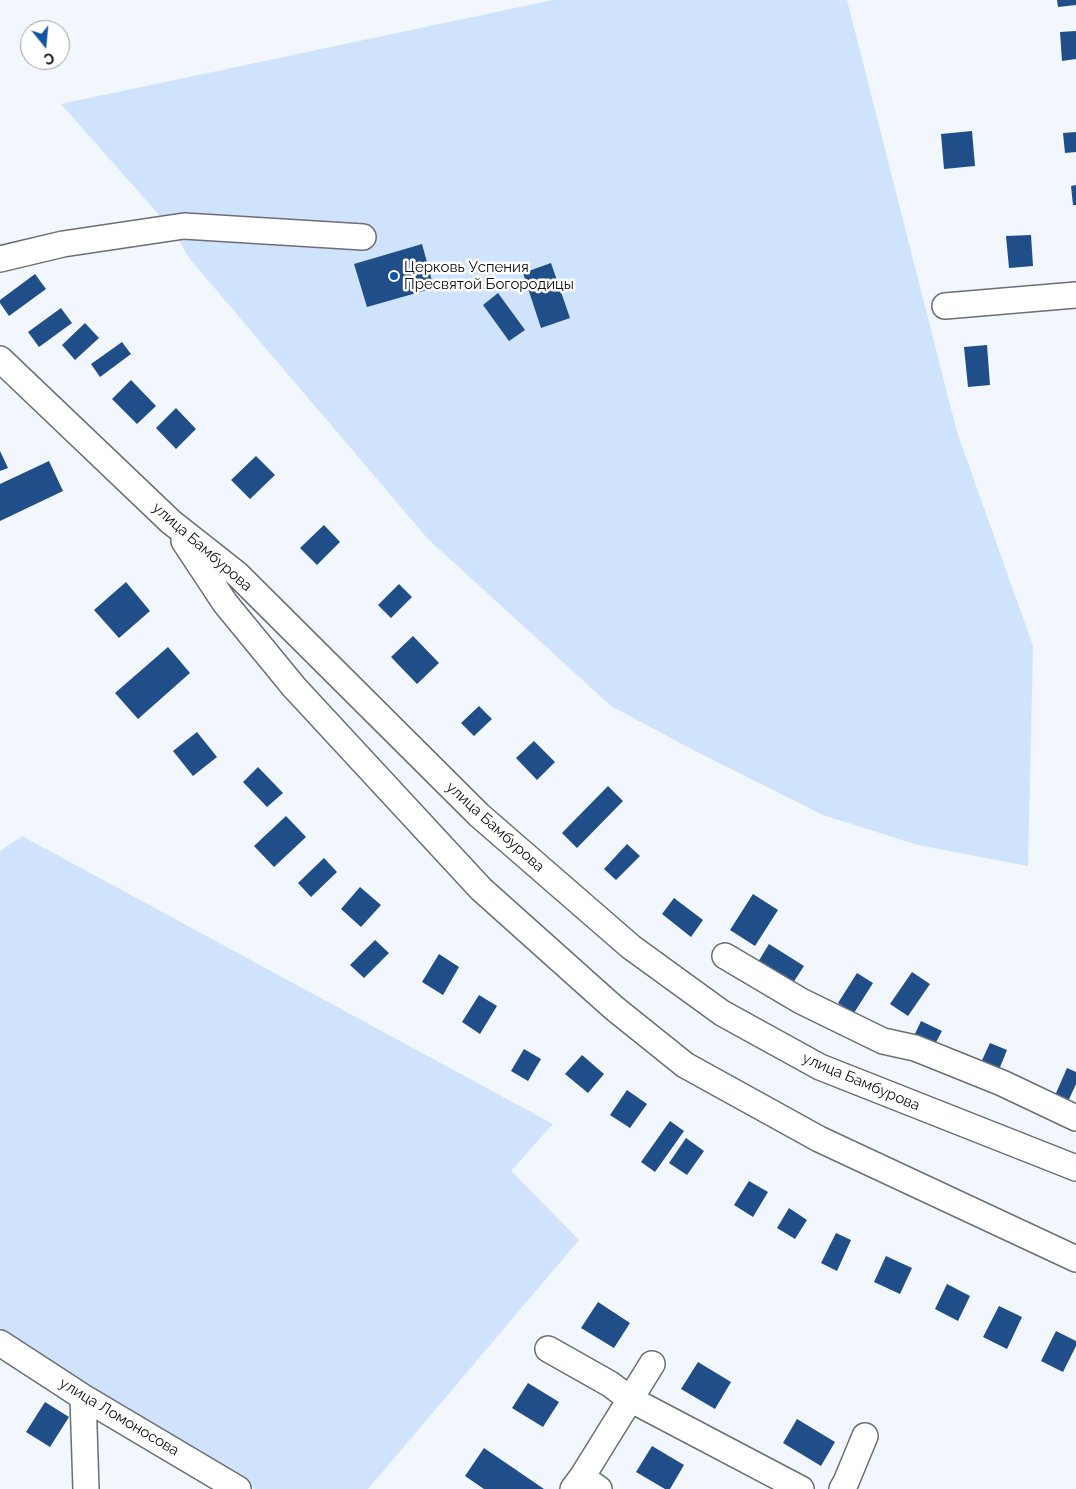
<!DOCTYPE html>
<meta charset="utf-8">
<style>
body{margin:0}
#map{position:relative;width:1076px;height:1489px;overflow:hidden;background:#f2f6fd;font-family:Raleway,sans-serif}
canvas{display:block}
.north{position:absolute;left:20px;top:20px;width:50px;height:50px;box-sizing:border-box;background:#fff;border:1px solid #9e9f9f;border-radius:50%;rotate:163deg;font-size:14px;font-weight:700;line-height:20px;text-align:center;color:#0c0e10}
.north::after{content:'';display:block;margin:auto;width:18px;height:22px;background:#1054a4;clip-path:polygon(50% 0,100% 100%,50% 72%,0 100%)}
</style>
<div id="map">
<canvas width="1076" height="1489"></canvas>
<div class="north">С</div>
</div>
<script>
const context = document.querySelector('canvas').getContext('2d');
context.lineJoin = 'round';
function paint(path, color) {
  context.fillStyle = color;
  context.fill(path, 'evenodd');
}
function stroke(path, color, width, dash) {
  context.strokeStyle = color;
  context.lineWidth = width;
  context.lineCap = dash ? 'butt' : 'round';
  context.setLineDash(dash || []);
  context.stroke(path);
}
function write(font, color, halo, rows, align = 'center') {
  context.font = font + ' Raleway,sans-serif';
  context.lineWidth = 5;
  context.setLineDash([]);
  context.textBaseline = 'middle';
  context.strokeStyle = halo;
  context.fillStyle = color;
  for (const [text, x, y, turn = 0] of rows) {
    context.save();
    context.translate(x, y);
    context.rotate((+turn || 0) * Math.PI / 180);
    context.textAlign = isNaN(turn) ? turn : align;
    if (halo) context.strokeText(text, 0, 0);
    context.fillText(text, 0, 0);
    context.restore();
  }
}
const green = new Path2D(`
 M 553,0 L 847,0 L 957,432 L 1033,646 L 1028,866 L 918,845 L 823,815 L 699,753 L 611,706 L 428,539 L 189,258 L 175,233 L 61,104 Z
 M 22,836 L 553,1124 L 511,1171 L 579,1240 L 368,1489 L 255,1489 L 175,1442 L 0,1328 L 0,851 Z`);
const building = new Path2D(`
 M 1057,0 L 1076,0 L 1076,5 L 1058,7 Z
 M 1076,31 L 1076,59 L 1062,61 L 1060,32 Z
 M 972,131 L 975,166 L 944,169 L 941,134 Z
 M 1076,132 L 1076,152 L 1065,153 L 1063,133 Z
 M 1076,185 L 1076,205 L 1073,205 L 1071,186 Z
 M 1031,235 L 1033,266 L 1009,268 L 1006,236 Z
 M 422,244 L 434,288 L 367,307 L 354,264 Z
 M 551,263 L 570,318 L 541,328 L 523,273 Z
 M 35,274 L 46,289 L 9,316 L 0,303 L 0,300 Z
 M 498,293 L 525,330 L 509,341 L 483,305 Z
 M 61,308 L 72,323 L 39,347 L 28,332 Z
 M 85,323 L 99,338 L 75,360 L 62,345 Z
 M 122,342 L 131,354 L 100,377 L 91,364 Z
 M 987,345 L 990,385 L 968,387 L 964,347 Z
 M 131,380 L 156,406 L 137,424 L 112,399 Z
 M 176,408 L 196,429 L 176,449 L 156,428 Z
 M 0,451 L 8,468 L 0,471 Z
 M 256,456 L 275,475 L 250,499 L 231,480 Z
 M 49,461 L 63,491 L 0,521 L 0,484 Z
 M 324,525 L 340,542 L 317,565 L 300,548 Z
 M 126,582 L 150,611 L 119,638 L 94,610 Z
 M 399,584 L 412,597 L 391,618 L 378,605 Z
 M 413,636 L 439,663 L 417,684 L 391,657 Z
 M 168,647 L 190,673 L 138,719 L 115,693 Z
 M 479,706 L 492,719 L 474,736 L 461,723 Z
 M 197,732 L 217,757 L 193,776 L 173,751 Z
 M 534,741 L 555,762 L 537,780 L 516,758 Z
 M 258,767 L 283,793 L 267,807 L 243,782 Z
 M 608,786 L 623,801 L 577,848 L 562,833 Z
 M 286,816 L 306,837 L 274,867 L 254,846 Z
 M 627,844 L 640,856 L 616,880 L 604,869 Z
 M 324,858 L 337,872 L 311,897 L 298,883 Z
 M 360,887 L 381,905 L 361,927 L 341,909 Z
 M 753,894 L 778,910 L 755,946 L 730,930 Z
 M 674,898 L 703,920 L 691,937 L 662,914 Z
 M 375,940 L 389,953 L 364,978 L 350,965 Z
 M 769,944 L 804,966 L 789,989 L 755,967 Z
 M 439,954 L 459,967 L 443,995 L 422,982 Z
 M 912,972 L 930,984 L 908,1016 L 890,1004 Z
 M 857,973 L 873,983 L 854,1013 L 838,1003 Z
 M 479,995 L 497,1006 L 480,1034 L 462,1022 Z
 M 921,1021 L 942,1031 L 934,1046 L 914,1036 Z
 M 990,1043 L 1007,1050 L 996,1077 L 978,1069 Z
 M 524,1049 L 541,1059 L 528,1081 L 511,1071 Z
 M 582,1055 L 604,1074 L 588,1093 L 565,1074 Z
 M 1067,1068 L 1076,1072 L 1076,1084 L 1066,1106 L 1053,1100 Z
 M 627,1090 L 647,1104 L 630,1128 L 610,1115 Z
 M 670,1121 L 684,1131 L 655,1172 L 641,1162 Z
 M 686,1138 L 704,1151 L 687,1175 L 669,1163 Z
 M 749,1181 L 768,1192 L 753,1217 L 734,1205 Z
 M 789,1208 L 807,1220 L 795,1239 L 777,1228 Z
 M 836,1233 L 851,1240 L 837,1271 L 821,1263 Z
 M 886,1256 L 912,1268 L 900,1294 L 874,1282 Z
 M 947,1284 L 970,1296 L 958,1321 L 935,1309 Z
 M 598,1302 L 630,1323 L 614,1348 L 581,1328 Z
 M 999,1306 L 1022,1317 L 1007,1349 L 983,1337 Z
 M 1056,1331 L 1076,1341 L 1076,1346 L 1063,1372 L 1041,1361 Z
 M 698,1362 L 731,1382 L 715,1409 L 681,1389 Z
 M 528,1383 L 559,1402 L 543,1427 L 512,1408 Z
 M 45,1402 L 69,1417 L 50,1447 L 26,1432 Z
 M 797,1419 L 835,1442 L 821,1466 L 783,1443 Z
 M 652,1446 L 684,1465 L 670,1489 L 665,1489 L 636,1472 Z
 M 484,1448 L 544,1489 L 484,1489 L 465,1476 Z`);
const minor = new Path2D(`
 M 0,259 L 63,244 L 184,226 L 363,237
 M 945,306 L 1076,295
 M 0,359 L 171,522 L 237,574 L 479,815 L 631,947 L 722,1013 L 820,1067 L 1076,1168
 M 184,541 L 225,603 L 294,687 L 481,889 L 614,1008 L 685,1065 L 819,1139 L 1076,1259
 M 725,956 L 801,1001 L 883,1041 L 915,1048 L 1002,1083 L 1076,1118
 M 0,1343 L 83,1397 L 238,1489
 M 548,1349 L 610,1384 L 630,1399 L 801,1489
 M 83,1397 L 86,1489
 M 582,1477 L 599,1489
 M 573,1489 L 582,1477 L 652,1364
 M 842,1489 L 846,1482 L 865,1436`);
const markers = [
 [394,276,5,"#1054a4"]
];
const poiNames = [
 ["Церковь Успения",404,267],
 ["Пресвятой Богородицы",404,284]
];
const streetNames = [
 ["улица Бамбурова",202,547,41],
 ["улица Бамбурова",495,827,42],
 ["улица Бамбурова",861,1082,23],
 ["улица Ломоносова",119,1417,31]
];
paint(green, '#d0e3fd');
paint(building, '#1f4e89');
stroke(minor, '#6b6f74', 28);
stroke(minor, '#fff', 25);
for (const [x, y, r, color] of markers) {
  const dot = new Path2D();
  dot.arc(x, y, r, 0, 2 * Math.PI);
  context.fillStyle = color;
  context.fill(dot);
  stroke(dot, '#fff', 2);
}
write('15px', '#0c0e10', '#fff', poiNames, 'left');
write('15px', '#0c0e10', '#fff', streetNames);
</script>
